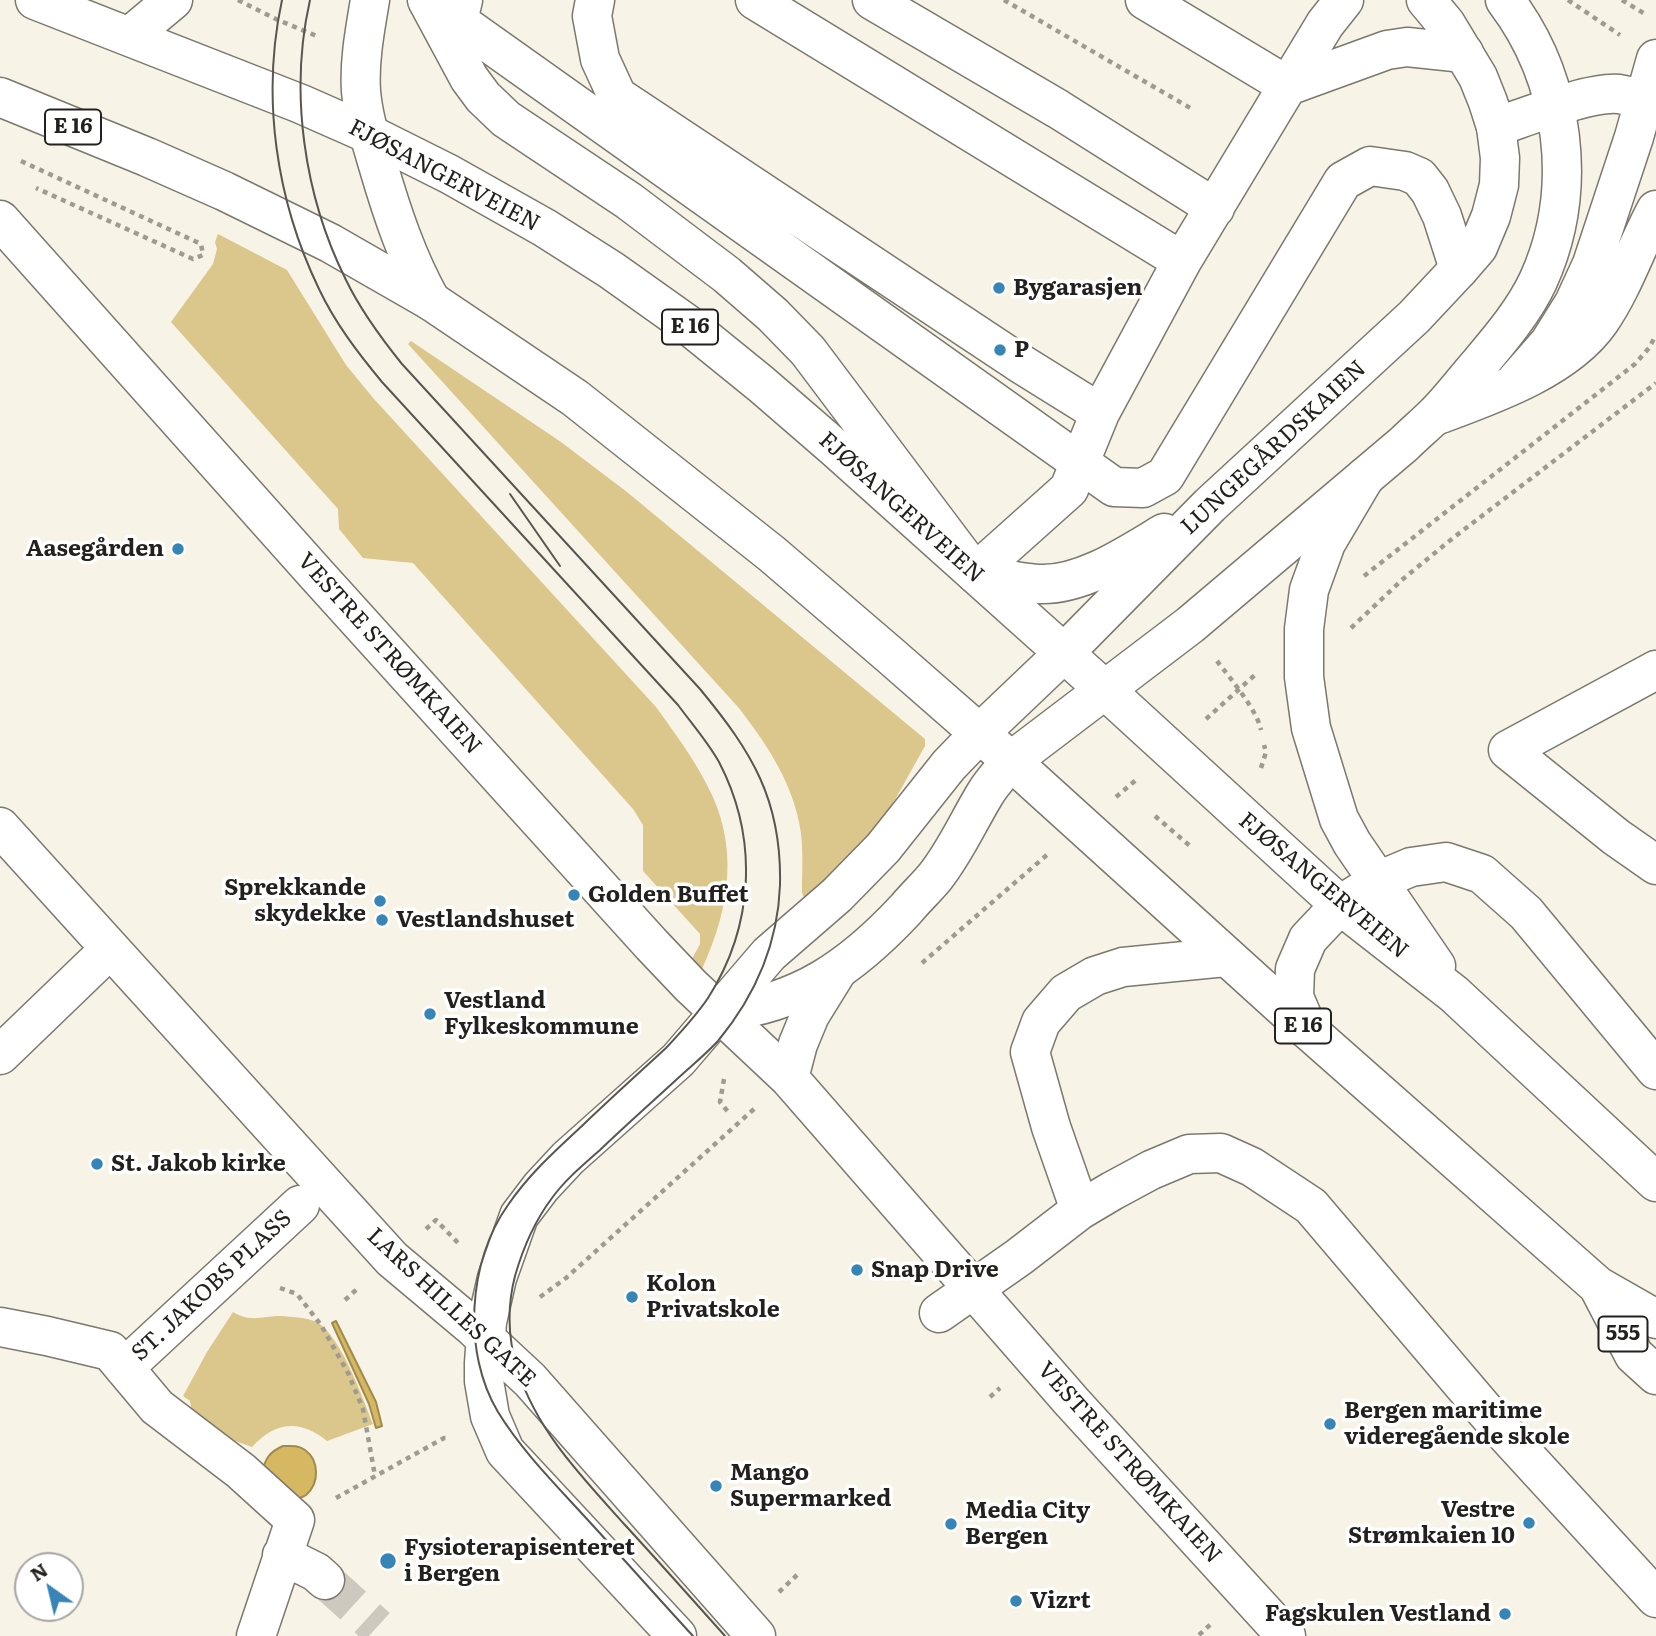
<!DOCTYPE html>
<meta charset="utf-8">
<style>
body{margin:0}
#map{position:relative;width:1656px;height:1636px;overflow:hidden;background:#f7f3e6;font-family:Literata,serif}
canvas{display:block}
.north{position:absolute;left:14px;top:1552px;width:70px;height:70px;box-sizing:border-box;background:#fff;border:2px solid #a7a6a5;border-radius:50%;rotate:326deg;font-size:19px;font-weight:700;line-height:28px;text-align:center;color:#23211d}
.north::after{content:'';display:block;margin:auto;width:24px;height:32px;background:#3785b7;clip-path:polygon(50% 0,100% 100%,50% 72%,0 100%)}
</style>
<div id="map">
<canvas width="1656" height="1636"></canvas>
<div class="north">N</div>
</div>
<script>
const context = document.querySelector('canvas').getContext('2d');
context.lineJoin = 'round';
function paint(path, color) {
  context.fillStyle = color;
  context.fill(path, 'evenodd');
}
function stroke(path, color, width, dash) {
  context.strokeStyle = color;
  context.lineWidth = width;
  context.lineCap = dash ? 'butt' : 'round';
  context.setLineDash(dash || []);
  context.stroke(path);
}
function write(font, color, halo, rows, align = 'center') {
  context.font = font + ' Literata,serif';
  context.lineWidth = 7;
  context.setLineDash([]);
  context.textBaseline = 'middle';
  context.strokeStyle = halo;
  context.fillStyle = color;
  for (const [text, x, y, turn = 0] of rows) {
    context.save();
    context.translate(x, y);
    context.rotate((+turn || 0) * Math.PI / 180);
    context.textAlign = isNaN(turn) ? turn : align;
    if (halo) context.strokeText(text, 0, 0);
    context.fillText(text, 0, 0);
    context.restore();
  }
}
const green = new Path2D(`
 M 218,234 L 287,270 L 346,365 L 374,399 L 656,707 C 674,732 692,756 706,783 C 740,845 730,908 702,969 L 692,959 L 700,944 L 700,934 L 643,871 L 643,825 L 633,809 L 413,563 L 363,558 L 339,529 L 338,509 L 171,322 L 213,264 L 217,249 L 215,242 Z
 M 411,341 L 561,442 L 627,492 L 925,739 L 925,746 L 883,821 L 807,899 L 803,896 L 802,892 C 802,869 804,845 799,822 C 790,778 765,742 738,707 L 408,344 Z
 M 233,1312 C 251,1323 262,1316 281,1316 C 291,1317 304,1317 314,1321 C 339,1330 363,1399 373,1424 L 327,1441 C 301,1419 275,1421 252,1447 L 224,1437 L 186,1414 L 191,1407 L 190,1401 L 183,1396 L 207,1352 Z`);
const water = new Path2D(`
 M 336,1321 L 376,1402 L 382,1426 L 376,1428 L 369,1404 L 332,1323 Z
 M 283,1446 C 291,1446 298,1445 305,1450 C 319,1460 320,1483 306,1495 C 303,1497 299,1498 296,1500 L 262,1473 C 265,1459 269,1452 283,1446 Z`);
const minorTunnel = new Path2D(`
 M 325,1580 L 377,1627`);
const path = new Path2D(`
 M 238,0 L 278,20 L 319,37
 M 1004,0 L 1192,109
 M 1568,0 L 1620,35
 M 1622,0 L 1645,14
 M 21,161 L 201,244 L 203,255 L 193,259 L 36,188
 M 1364,576 L 1635,364 L 1649,348 L 1656,335
 M 1351,628 L 1403,579 L 1453,538 L 1656,383
 M 1217,661 C 1230,678 1257,710 1261,730
 M 1206,719 L 1257,673
 M 1261,768 L 1266,752 L 1264,745
 M 1116,797 L 1136,780
 M 1155,816 L 1190,846
 M 922,963 L 1048,854
 M 724,1079 L 720,1102 L 729,1113
 M 426,1229 L 436,1220 L 459,1244
 M 280,1288 L 297,1294 L 321,1325 L 348,1373 L 363,1409 L 375,1476
 M 540,1297 L 566,1278 L 754,1109
 M 345,1300 L 357,1289
 M 990,1397 L 1000,1388
 M 336,1498 L 444,1438 L 448,1438
 M 779,1592 L 797,1575
 M 1199,1635 L 1212,1623`);
const minor = new Path2D(`
 M 370,0 C 365,30 359,61 361,91 C 363,116 371,141 378,165 C 392,213 407,258 431,301
 M 427,0 L 469,78 L 483,97 L 506,119 L 629,201 L 727,275 L 773,315 L 808,351 L 975,573 L 1069,489 L 1100,413 L 1182,261 L 1325,24 L 1344,0
 M 463,0 L 458,21 L 1114,487 L 1143,488 L 1165,476 L 1343,181 L 1370,166 L 1405,171 L 1419,177 L 1430,191 L 1442,216 L 1459,269
 M 595,0 L 592,16 L 600,59 L 617,96 L 1018,362 L 1100,413
 M 755,0 L 1182,261
 M 872,0 L 1058,109 L 1215,208
 M 1145,0 L 1288,86
 M 130,36 L 173,0
 M 1288,86 L 1387,50 L 1407,47 L 1464,53
 M 1496,127 C 1526,117 1590,91 1619,94 C 1632,96 1645,100 1656,106
 M 0,220 L 317,575 L 652,945 L 691,986 L 789,1078 L 1072,1402 L 1286,1636
 M 1514,383 L 1549,343 L 1574,303 L 1592,264 L 1634,137 L 1656,59
 M 1435,416 C 1489,396 1566,370 1600,321 C 1624,286 1636,247 1656,210
 M 1656,670 L 1508,750 L 1616,837 L 1656,865
 M 1308,1030 L 1294,997 L 1295,969 L 1308,939 L 1340,905 L 1378,881 L 1411,867 L 1446,862 L 1482,874 L 1526,913 L 1656,1070
 M 0,1055 L 110,949
 M 789,1078 L 798,1044 L 810,1015 L 836,973
 M 1080,1210 L 1051,1127 L 1030,1052 L 1041,1022 L 1066,993 L 1095,976 L 1123,967 L 1226,957
 M 939,1313 L 1019,1257 L 1080,1210 L 1112,1191 L 1151,1170 L 1189,1154 L 1221,1153 L 1252,1167 L 1311,1206 L 1499,1427 L 1656,1598
 M 0,1327 L 47,1336 L 110,1351 L 157,1407 L 241,1471 L 295,1520 L 256,1636
 M 124,1368 L 300,1205
 M 282,1555 L 316,1572 L 325,1580`);
const major = new Path2D(`
 M 975,573 C 996,577 1018,583 1039,584 C 1082,586 1129,554 1164,533
 M 0,827 L 392,1259 L 473,1327 L 530,1380 L 756,1636
 M 719,1012 C 799,1005 853,966 906,909 C 915,898 926,888 935,877 C 955,852 968,822 985,794 C 992,782 1002,772 1011,761 L 1190,625 L 1404,444 C 1414,434 1425,425 1435,415 C 1451,399 1465,380 1480,363 C 1501,338 1524,311 1538,281 C 1580,189 1565,79 1505,0
 M 677,1636 L 505,1451 L 490,1416 L 484,1381 L 484,1363 L 487,1322 L 497,1278 L 519,1216 L 541,1187 L 568,1158 L 678,1060 L 769,954 L 837,895 L 883,848 L 949,765 L 980,733 L 1064,653 L 1210,505 L 1414,317 L 1459,269 L 1478,247 L 1491,216 L 1499,185 L 1500,158 L 1496,127 L 1488,102 L 1478,77 L 1446,24 L 1426,0`);
const highway = new Path2D(`
 M 35,0 L 301,104 L 369,134 L 449,174 L 545,228 L 611,270 L 687,324 L 761,384 L 835,448 L 1104,689 L 1340,905 L 1454,994 L 1656,1182
 M 0,97 L 147,157 L 224,191 L 330,243 L 431,301 L 575,398 L 772,554 L 891,656 L 1011,761 L 1308,1030 L 1598,1286 L 1656,1319
 M 1365,477 L 1326,543 L 1309,590 L 1304,629 L 1304,677 L 1311,728 L 1339,819 L 1352,843 L 1436,966
 M 1598,1286 L 1634,1355 L 1656,1375`);
const tram = new Path2D(`
 M 282,0 C 261,97 276,200 319,289 C 335,323 358,353 382,382 L 678,705 C 692,724 708,742 719,762 C 759,839 754,926 708,998 C 696,1016 681,1032 666,1048 C 639,1073 611,1098 584,1124 C 557,1149 529,1174 508,1205 C 468,1261 462,1352 498,1412 C 522,1451 555,1484 586,1518 C 622,1557 657,1597 693,1636
 M 310,0 C 289,92 304,196 346,280 C 361,311 381,338 402,364 L 700,689 C 752,752 782,800 780,885 C 778,943 755,996 718,1041 C 705,1055 690,1067 676,1080 C 651,1103 625,1126 600,1150 C 583,1165 565,1180 552,1198 C 534,1222 523,1248 515,1276 C 507,1307 508,1340 518,1371 C 538,1433 584,1479 625,1525 C 659,1562 692,1599 725,1636
 M 510,494 L 560,566`);
const markers = [
 [999,288,7,"#3785b7"],
 [1000,350,7,"#3785b7"],
 [178,549,7,"#3785b7"],
 [574,895,7,"#3785b7"],
 [380,901,7,"#3785b7"],
 [382,920,7,"#3785b7"],
 [430,1014,7,"#3785b7"],
 [97,1164,7,"#3785b7"],
 [857,1270,7,"#3785b7"],
 [632,1297,7,"#3785b7"],
 [1330,1424,7,"#3785b7"],
 [716,1486,7,"#3785b7"],
 [1529,1523,7,"#3785b7"],
 [951,1524,7,"#3785b7"],
 [388,1561,9,"#3785b7"],
 [1016,1601,7,"#3785b7"],
 [1505,1614,7,"#3785b7"]
];
const shields = [
 [73,127,56],
 [690,327,56],
 [1303,1026,56],
 [1623,1334,49]
];
const shieldNames = [
 ["E 16",73,127],
 ["E 16",690,327],
 ["E 16",1303,1026],
 ["555",1623,1334]
];
const streetNames = [
 ["FJØSANGERVEIEN",444,176,28],
 ["LUNGEGÅRDSKAIEN",1274,448,-43],
 ["FJØSANGERVEIEN",901,508,42],
 ["VESTRE STRØMKAIEN",389,654,48],
 ["FJØSANGERVEIEN",1323,886,40],
 ["ST. JAKOBS PLASS",212,1286,-43],
 ["LARS HILLES GATE",451,1308,43],
 ["VESTRE STRØMKAIEN",1129,1463,48]
];
const poiNames = [
 ["Bygarasjen",1013,288],
 ["P",1014,350],
 ["Aasegården",164,549,"right"],
 ["Sprekkande",366,888,"right"],
 ["skydekke",366,914,"right"],
 ["Golden Buffet",588,895],
 ["Vestlandshuset",396,920],
 ["Vestland",444,1001],
 ["Fylkeskommune",444,1027],
 ["St. Jakob kirke",111,1164],
 ["Snap Drive",871,1270],
 ["Kolon",646,1284],
 ["Privatskole",646,1310],
 ["Bergen maritime",1344,1411],
 ["videregående skole",1344,1437],
 ["Mango",730,1473],
 ["Supermarked",730,1499],
 ["Vestre",1515,1510,"right"],
 ["Strømkaien 10",1515,1536,"right"],
 ["Media City",965,1511],
 ["Bergen",965,1537],
 ["Fysioterapisenteret",404,1548],
 ["i Bergen",404,1574],
 ["Vizrt",1030,1601],
 ["Fagskulen Vestland",1491,1614,"right"]
];
paint(green, '#dbc68c');
paint(water, '#d6b863');
stroke(water, '#a08b4e', 2);
stroke(minorTunnel, '#cdc9be', 38, [38, 19]);
stroke(minor, '#7c786d', 41);
stroke(major, '#7c786d', 41);
stroke(highway, '#7c786d', 41);
stroke(path, '#9e9b91', 4.5, [5, 5]);
stroke(minor, '#fff', 38);
stroke(major, '#fff', 38);
stroke(highway, '#fff', 38);
stroke(tram, '#58564f', 2);
for (const [x, y, r, color] of markers) {
  const dot = new Path2D();
  dot.arc(x, y, r, 0, 2 * Math.PI);
  context.fillStyle = color;
  context.fill(dot);
  stroke(dot, '#fff', 2.5);
}
for (const [x, y, w] of shields) {
  const box = new Path2D();
  box.roundRect(x - w / 2, y - 17.5, w, 35, 5);
  context.fillStyle = '#fff';
  context.fill(box);
  stroke(box, '#23211d', 2);
}
write('bold 21px', '#23211d', null, shieldNames);
write('23px', '#23211d', '#fff', streetNames);
write('bold 23px', '#23211d', '#fff', poiNames, 'left');
</script>
